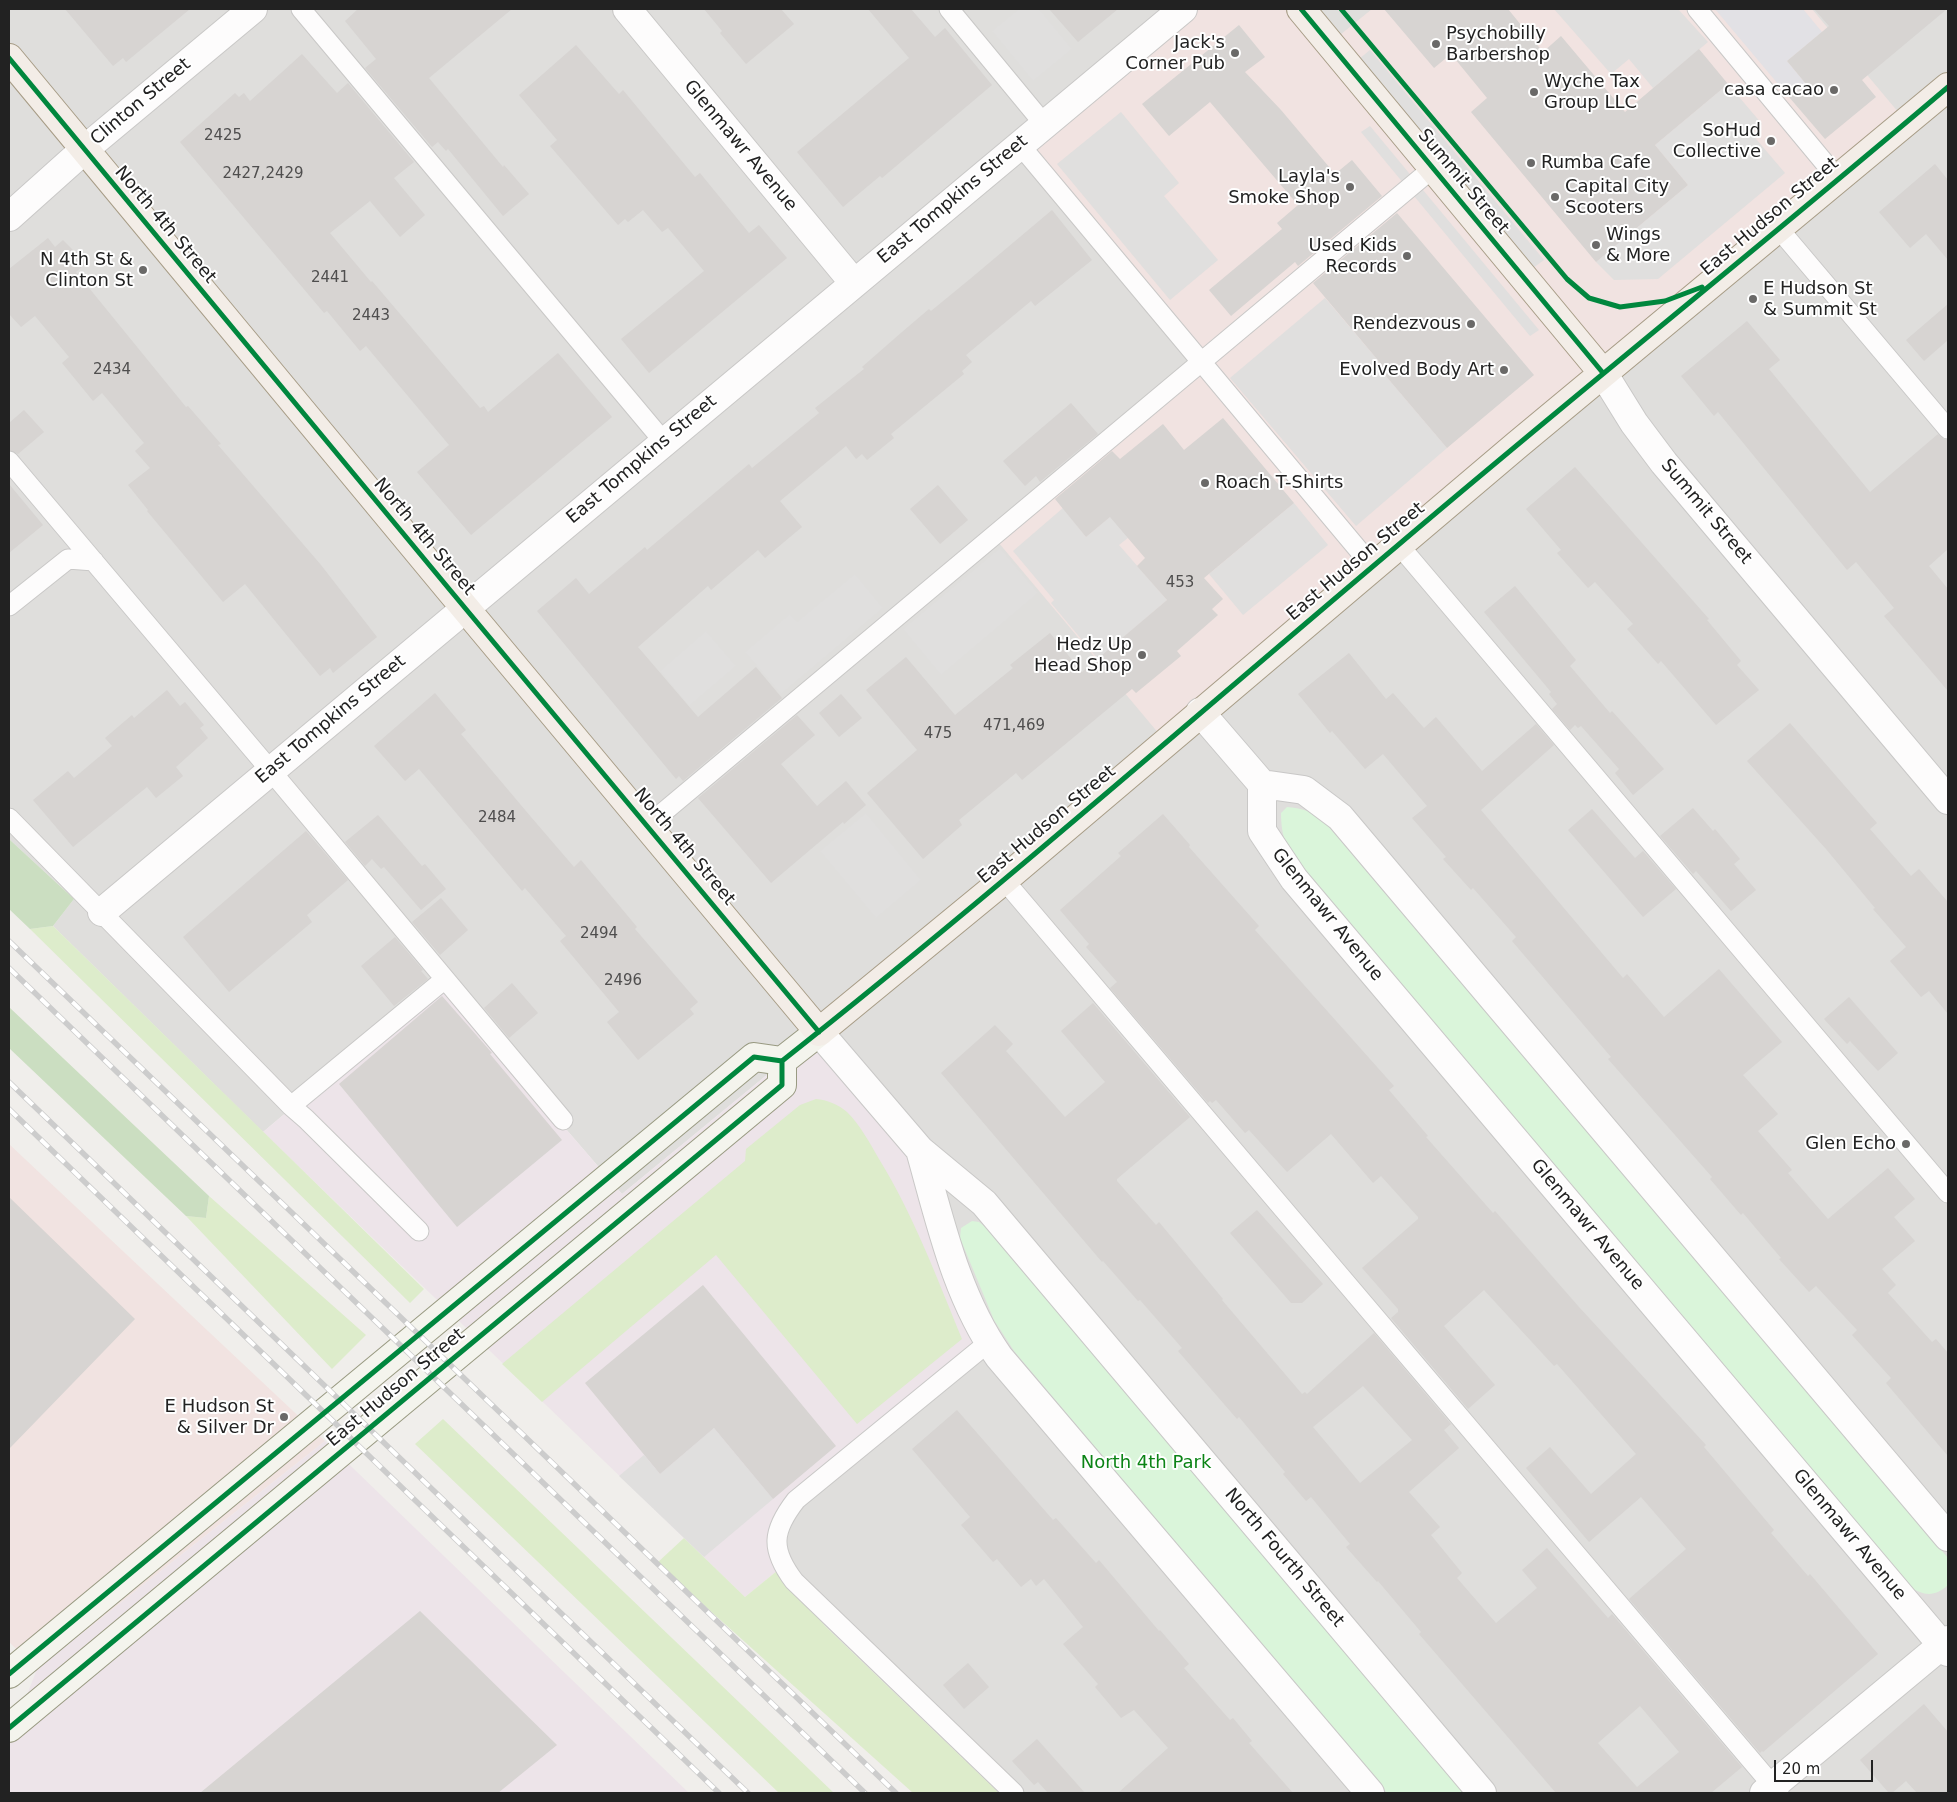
<!DOCTYPE html>
<style>
body{margin:0}
#map{position:relative;width:1957px;height:1802px;overflow:hidden;background:#f0eeeb;font-family:"DejaVu Sans",sans-serif}
canvas{display:block}
.frame{position:absolute;inset:0;border:10px solid #222;pointer-events:none}
.scale{position:absolute;left:1774px;top:1760px;width:99px;height:22px;box-sizing:border-box;border:2px solid #222;border-top:0;padding-left:6px;font-size:15px;line-height:18px;white-space:nowrap;color:#222;-webkit-text-stroke:4px #fff;paint-order:stroke}
</style>
<div id="map">
<canvas width="1957" height="1802"></canvas>
<div class="frame"></div>
<div class="scale">20 m</div>
</div>
<script>
const context = document.querySelector('canvas').getContext('2d');
context.lineJoin = 'round';
function paint(path, color) {
  context.fillStyle = color;
  context.fill(path, 'evenodd');
}
function stroke(path, color, width, dash) {
  context.strokeStyle = color;
  context.lineWidth = width;
  context.lineCap = dash ? 'butt' : 'round';
  context.setLineDash(dash || []);
  context.stroke(path);
}
function write(font, color, halo, rows, align = 'center') {
  context.font = font + ' "DejaVu Sans",sans-serif';
  context.lineWidth = 4;
  context.setLineDash([]);
  context.textBaseline = 'middle';
  context.strokeStyle = halo;
  context.fillStyle = color;
  for (const [text, x, y, turn = 0] of rows) {
    context.save();
    context.translate(x, y);
    context.rotate((+turn || 0) * Math.PI / 180);
    context.textAlign = isNaN(turn) ? turn : align;
    if (halo) context.strokeText(text, 0, 0);
    context.fillText(text, 0, 0);
    context.restore();
  }
}
const residential = new Path2D(`
 M 9,9 L 1947,9 L 1948,1793 L 999,1793 L 825,1626 L 783,1566 L 819,1032 L 622,1194 L 440,983 L 263,1132 L 53,926 L 74,899 L 9,839 Z`);
const commercial = new Path2D(`
 M 1183,9 L 1301,9 L 1330,43 L 1372,9 L 1812,9 L 1909,125 L 1165,741 L 993,536 L 1201,362 L 1020,145 Z
 M 9,1144 L 325,1441 L 37,1669 L 9,1642 Z`);
const industrial = new Path2D(`
 M 440,983 L 622,1194 L 819,1032 L 920,1150 L 989,1342 L 783,1516 L 783,1566 L 745,1597 L 263,1132 Z
 M 325,1441 L 689,1793 L 9,1793 L 9,1741 L 37,1669 Z`);
const grass = new Path2D(`
 M 53,926 L 424,1289 L 410,1303 L 30,929 Z
 M 816,1099 C 827,1100 838,1104 847,1112 C 860,1125 870,1143 879,1159 C 914,1216 937,1278 962,1339 L 857,1424 L 716,1255 L 542,1402 L 502,1364 L 745,1161 L 746,1149 L 800,1105 Z
 M 209,1196 L 366,1335 L 332,1369 L 186,1216 L 206,1218 Z
 M 443,1419 L 834,1793 L 779,1793 L 415,1444 Z
 M 684,1538 L 745,1597 L 783,1566 L 825,1626 L 999,1793 L 913,1793 L 657,1563 Z`);
const forest = new Path2D(`
 M 9,839 L 74,899 L 53,926 L 30,929 L 9,909 Z
 M 9,1007 L 209,1196 L 206,1218 L 186,1216 L 9,1048 Z`);
const park = new Path2D(`
 M 1287,807 C 1301,808 1311,811 1323,820 L 1948,1558 L 1948,1585 C 1935,1597 1924,1596 1910,1587 L 1288,850 C 1283,837 1281,827 1281,813 Z
 M 972,1221 L 979,1222 L 988,1229 L 1465,1793 L 1387,1793 L 1014,1351 L 994,1320 L 960,1238 L 961,1228 Z`);
const parking = new Path2D(`
 M 1019,9 L 1039,9 L 1072,49 L 1033,81 L 992,31 Z
 M 1554,9 L 1678,9 L 1708,42 L 1653,88 L 1629,59 L 1611,74 Z
 M 1370,50 L 1544,260 L 1533,268 L 1359,59 Z
 M 1728,84 L 1762,124 L 1751,133 L 1785,173 L 1658,279 L 1614,280 L 1596,262 L 1688,185 L 1655,145 Z
 M 1121,112 L 1179,183 L 1164,196 L 1218,260 L 1170,300 L 1057,164 Z
 M 1370,126 L 1539,330 L 1530,336 L 1361,132 Z
 M 1325,298 L 1382,365 L 1379,368 L 1447,448 L 1356,526 L 1230,378 Z
 M 1294,503 L 1328,545 L 1243,615 L 1209,574 Z
 M 1063,508 L 1086,537 L 1111,516 L 1129,537 L 1119,545 L 1167,600 L 1098,659 L 1051,603 L 1054,600 L 1013,551 Z
 M 1000,548 L 1038,593 L 941,675 L 903,629 Z
 M 855,574 L 883,608 L 781,694 L 745,652 L 790,614 L 797,622 Z
 M 706,631 L 736,666 L 689,706 L 660,671 Z
 M 866,813 L 921,880 L 876,918 L 820,851 Z
 M 714,1428 L 773,1499 L 704,1557 L 619,1476 L 644,1455 L 660,1474 Z`);
const plaza = new Path2D(`
 M 1715,9 L 1803,9 L 1822,32 L 1787,61 L 1806,84 L 1789,97 Z`);
const building = new Path2D(`
 M 65,9 L 190,9 L 126,62 L 123,58 L 113,66 Z
 M 358,9 L 512,9 L 429,78 L 503,167 L 504,165 L 529,194 L 503,216 L 448,149 L 446,151 L 438,142 L 432,147 L 365,68 L 376,59 L 345,21 Z
 M 704,9 L 781,9 L 794,24 L 746,64 L 720,33 L 722,31 Z
 M 868,9 L 911,9 L 935,37 L 945,28 L 992,85 L 882,178 L 880,176 L 843,207 L 797,152 L 909,58 Z
 M 1049,9 L 1118,9 L 1078,42 Z
 M 1384,9 L 1508,9 L 1543,52 L 1561,36 L 1625,112 L 1699,49 L 1728,84 L 1655,145 L 1688,185 L 1596,262 L 1471,112 L 1487,98 L 1451,54 L 1434,68 Z
 M 1814,9 L 1947,9 L 1862,80 L 1876,97 L 1825,139 L 1789,97 L 1806,84 L 1787,61 L 1829,26 Z
 M 1239,25 L 1265,57 L 1245,72 L 1281,110 L 1335,174 L 1352,160 L 1382,196 L 1298,266 L 1295,262 L 1231,316 L 1209,290 L 1282,229 L 1277,223 L 1298,205 L 1210,102 L 1169,136 L 1142,104 Z
 M 576,45 L 619,94 L 623,90 L 695,177 L 700,173 L 749,233 L 759,225 L 787,258 L 649,373 L 621,339 L 704,271 L 668,228 L 662,232 L 643,210 L 628,222 L 625,219 L 618,225 L 550,146 L 557,140 L 519,95 Z
 M 302,54 L 337,93 L 348,83 L 414,162 L 394,178 L 425,215 L 400,237 L 370,201 L 330,233 L 371,282 L 372,281 L 480,408 L 484,406 L 488,412 L 558,353 L 612,417 L 471,535 L 417,472 L 449,445 L 366,346 L 360,351 L 327,311 L 324,313 L 180,142 L 235,93 L 239,97 L 244,93 L 250,101 Z
 M 1935,164 L 1948,180 L 1948,260 L 1926,234 L 1910,248 L 1879,212 Z
 M 1052,210 L 1092,260 L 1035,306 L 1031,301 L 966,355 L 972,362 L 962,371 L 964,374 L 891,434 L 894,438 L 867,460 L 862,454 L 856,459 L 846,446 L 780,501 L 802,527 L 765,558 L 758,550 L 711,590 L 708,586 L 638,647 L 698,717 L 756,667 L 782,698 L 683,781 L 679,776 L 676,779 L 537,611 L 576,578 L 589,594 L 645,547 L 647,550 L 749,464 L 752,468 L 819,413 L 815,408 L 864,369 L 862,367 L 902,332 L 929,309 L 931,311 L 970,279 Z
 M 1397,213 L 1534,375 L 1447,448 L 1379,368 L 1382,365 L 1313,283 Z
 M 48,238 L 55,247 L 63,240 L 72,249 L 84,265 L 76,272 L 186,407 L 188,406 L 221,444 L 218,445 L 321,565 L 377,637 L 333,673 L 330,668 L 320,676 L 245,584 L 223,602 L 147,511 L 148,510 L 128,485 L 150,468 L 135,451 L 144,443 L 102,393 L 93,401 L 62,363 L 69,357 L 35,316 L 21,327 L 9,314 L 9,269 Z
 M 1948,304 L 1948,340 L 1924,361 L 1906,340 Z
 M 1747,321 L 1780,360 L 1769,369 L 1870,492 L 1938,434 L 1944,439 L 1948,440 L 1948,549 L 1929,566 L 1948,589 L 1948,691 L 1884,616 L 1894,608 L 1856,562 L 1847,570 L 1718,412 L 1714,416 L 1681,376 Z
 M 1071,403 L 1098,434 L 1040,482 L 1036,476 L 1025,486 L 1003,461 Z
 M 24,410 L 44,432 L 18,454 L 9,450 L 9,423 Z
 M 1223,418 L 1294,503 L 1204,578 L 1223,599 L 1212,609 L 1218,615 L 1177,651 L 1181,656 L 1136,693 L 1132,689 L 1022,780 L 1016,773 L 959,820 L 962,825 L 923,859 L 867,793 L 917,750 L 866,690 L 906,657 L 955,715 L 1013,668 L 1010,665 L 1050,633 L 1082,672 L 1167,600 L 1137,566 L 1145,558 L 1110,517 L 1086,537 L 1055,499 L 1112,451 L 1120,459 L 1163,424 L 1184,450 Z
 M 1575,467 L 1709,619 L 1707,620 L 1741,661 L 1737,665 L 1759,690 L 1716,725 L 1661,661 L 1658,664 L 1627,629 L 1633,624 L 1595,582 L 1588,588 L 1557,553 L 1561,550 L 1526,509 Z
 M 9,484 L 43,525 L 9,553 Z
 M 938,485 L 968,520 L 940,544 L 910,509 Z
 M 1515,586 L 1576,660 L 1570,666 L 1610,713 L 1612,711 L 1664,769 L 1633,795 L 1615,773 L 1619,769 L 1581,726 L 1578,728 L 1575,725 L 1570,730 L 1552,709 L 1557,704 L 1549,694 L 1551,692 L 1484,612 Z
 M 1349,653 L 1386,699 L 1393,693 L 1424,728 L 1436,717 L 1482,771 L 1536,724 L 1554,745 L 1481,810 L 1623,978 L 1627,974 L 1664,1017 L 1719,969 L 1782,1042 L 1743,1075 L 1778,1114 L 1758,1131 L 1792,1170 L 1788,1173 L 1828,1219 L 1888,1168 L 1915,1199 L 1894,1217 L 1915,1241 L 1882,1269 L 1896,1285 L 1888,1293 L 1932,1342 L 1936,1339 L 1948,1353 L 1948,1456 L 1886,1383 L 1891,1378 L 1852,1335 L 1857,1330 L 1816,1286 L 1809,1292 L 1779,1259 L 1781,1258 L 1743,1213 L 1741,1215 L 1710,1179 L 1712,1177 L 1608,1059 L 1611,1057 L 1512,941 L 1516,937 L 1473,888 L 1471,890 L 1443,859 L 1446,857 L 1412,818 L 1427,806 L 1383,754 L 1365,769 L 1332,731 L 1330,733 L 1298,694 Z
 M 167,690 L 180,706 L 185,702 L 204,725 L 200,728 L 208,738 L 176,767 L 183,776 L 156,798 L 147,787 L 73,847 L 33,800 L 68,771 L 74,778 L 112,746 L 105,738 L 132,715 L 134,718 Z
 M 435,693 L 466,730 L 461,734 L 531,817 L 574,867 L 581,860 L 637,927 L 635,929 L 698,1002 L 690,1009 L 694,1014 L 638,1060 L 607,1022 L 619,1012 L 560,941 L 566,936 L 525,888 L 522,891 L 419,769 L 405,781 L 374,746 Z
 M 841,694 L 862,718 L 839,737 L 819,713 Z
 M 797,715 L 815,735 L 781,764 L 817,806 L 846,781 L 866,805 L 844,824 L 843,822 L 771,883 L 698,798 Z
 M 1790,723 L 1877,823 L 1870,829 L 1911,876 L 1919,869 L 1948,902 L 1948,1014 L 1929,991 L 1921,997 L 1890,961 L 1906,947 L 1873,909 L 1875,908 L 1826,849 L 1747,761 Z
 M 1693,808 L 1713,831 L 1715,829 L 1740,859 L 1734,864 L 1756,890 L 1731,911 L 1696,871 L 1693,874 L 1660,836 Z
 M 1592,809 L 1635,858 L 1643,851 L 1676,889 L 1643,917 L 1568,830 Z
 M 1163,814 L 1190,845 L 1189,847 L 1259,926 L 1255,930 L 1394,1086 L 1389,1090 L 1428,1136 L 1426,1137 L 1493,1213 L 1495,1211 L 1579,1307 L 1706,1445 L 1704,1447 L 1774,1530 L 1771,1533 L 1808,1576 L 1810,1574 L 1878,1654 L 1763,1752 L 1762,1751 L 1760,1753 L 1629,1599 L 1686,1549 L 1641,1497 L 1589,1542 L 1526,1468 L 1550,1447 L 1591,1494 L 1636,1454 L 1557,1364 L 1554,1366 L 1484,1290 L 1444,1326 L 1495,1385 L 1468,1409 L 1391,1318 L 1398,1312 L 1398,1309 L 1362,1268 L 1418,1219 L 1418,1217 L 1381,1176 L 1373,1183 L 1331,1134 L 1287,1172 L 1249,1130 L 1245,1133 L 1216,1100 L 1212,1103 L 1210,1101 L 1208,1103 L 1110,988 L 1117,982 L 1086,947 L 1089,944 L 1060,910 L 1121,856 L 1118,853 Z
 M 378,815 L 422,866 L 425,864 L 446,889 L 421,910 L 384,867 L 381,869 L 372,859 L 365,866 L 345,842 Z
 M 306,831 L 348,880 L 307,915 L 312,922 L 229,992 L 183,937 Z
 M 441,898 L 468,930 L 440,955 L 412,922 Z
 M 395,937 L 423,970 L 421,971 L 428,979 L 394,1006 L 361,966 Z
 M 512,983 L 538,1013 L 509,1038 L 484,1008 Z
 M 442,996 L 492,1053 L 490,1054 L 562,1140 L 457,1227 L 339,1084 Z
 M 1849,997 L 1898,1053 L 1878,1071 L 1850,1041 L 1847,1044 L 1824,1019 Z
 M 1093,1003 L 1190,1117 L 1117,1179 L 1117,1181 L 1156,1225 L 1159,1222 L 1223,1299 L 1222,1300 L 1302,1394 L 1305,1392 L 1307,1394 L 1374,1333 L 1451,1424 L 1444,1430 L 1459,1448 L 1409,1492 L 1440,1527 L 1431,1535 L 1462,1573 L 1457,1578 L 1496,1623 L 1537,1588 L 1522,1570 L 1547,1548 L 1608,1618 L 1612,1614 L 1742,1767 L 1711,1793 L 1556,1793 L 1419,1634 L 1421,1632 L 1378,1581 L 1377,1582 L 1346,1547 L 1350,1544 L 1311,1497 L 1306,1501 L 1283,1474 L 1285,1472 L 1239,1417 L 1237,1419 L 1178,1351 L 1182,1348 L 1140,1300 L 1138,1301 L 1103,1261 L 1102,1262 L 941,1073 L 995,1025 L 1013,1044 L 1006,1051 L 1065,1117 L 1105,1082 L 1061,1031 ZM 1363,1386 L 1412,1440 L 1360,1483 L 1313,1427 ZM 1640,1706 L 1679,1752 L 1637,1787 L 1598,1743 Z
 M 9,1197 L 135,1319 L 9,1449 Z
 M 1257,1210 L 1323,1284 L 1302,1303 L 1291,1303 L 1230,1233 Z
 M 703,1285 L 836,1446 L 773,1499 L 714,1428 L 660,1474 L 585,1383 Z
 M 957,1410 L 1053,1520 L 1056,1518 L 1096,1563 L 1099,1560 L 1159,1631 L 1160,1630 L 1189,1664 L 1184,1668 L 1230,1720 L 1233,1718 L 1252,1741 L 1249,1743 L 1293,1793 L 1118,1793 L 1168,1748 L 1134,1710 L 1121,1718 L 1095,1687 L 1098,1684 L 1063,1644 L 1083,1627 L 1044,1579 L 1036,1586 L 1031,1579 L 1021,1587 L 997,1559 L 993,1562 L 961,1525 L 970,1517 L 912,1449 Z
 M 420,1611 L 557,1745 L 498,1793 L 200,1793 Z
 M 968,1663 L 989,1687 L 964,1709 L 943,1685 Z
 M 1924,1704 L 1948,1732 L 1948,1793 L 1917,1793 L 1906,1781 L 1892,1793 L 1889,1793 L 1860,1760 Z
 M 1037,1739 L 1085,1793 L 1048,1793 L 1038,1782 L 1034,1785 L 1012,1761 Z`);
const service = new Path2D(`
 M 301,9 L 664,442
 M 949,9 L 1044,124
 M 1697,9 L 1838,179
 M 1020,145 L 1372,566
 M 1778,228 L 1948,429
 M 9,461 L 271,771 L 563,1120
 M 1398,544 L 1948,1193
 M 9,606 L 68,559 L 94,561
 M 9,818 L 291,1106 L 445,979
 M 648,825 L 1433,168
 M 1004,880 L 1779,1793
 M 291,1106 L 306,1119 L 419,1231
 M 989,1342 L 796,1500 C 772,1531 770,1549 794,1581 L 1014,1793`);
const minor = new Path2D(`
 M 627,9 L 854,283
 M 9,217 L 85,149 L 253,9
 M 1603,373 L 1634,423 L 1664,463 L 1948,800
 M 1200,712 L 1262,784 L 1304,790 L 1340,817 L 1948,1537
 M 1262,784 L 1262,831 L 1294,879 L 1948,1652
 M 102,912 L 1183,9
 M 819,1032 L 920,1150 L 984,1203 L 1482,1793
 M 920,1150 C 940,1221 956,1296 999,1357 L 1370,1793
 M 1764,1793 L 1948,1640`);
const secondary = new Path2D(`
 M 9,1674 L 754,1057 L 782,1061 L 819,1032
 M 9,1728 L 782,1085 L 782,1061`);
const primary = new Path2D(`
 M 1301,9 L 1603,373
 M 9,58 L 450,590 L 819,1032 L 1004,880 L 1517,445 L 1948,87`);
const rail = new Path2D(`
 M 9,941 L 896,1793
 M 9,968 L 865,1793
 M 9,1082 L 748,1793
 M 9,1109 L 719,1793`);
const cycleway = new Path2D(`
 M 1301,9 L 1603,373
 M 1341,9 L 1567,279 L 1589,298 L 1620,307 L 1665,301 L 1702,287
 M 9,58 L 450,590 L 819,1032
 M 9,1674 L 754,1057 L 782,1061 C 992,895 1193,718 1397,546 C 1579,391 1766,242 1948,87
 M 9,1728 L 782,1085 L 782,1061`);
const markers = [
 [1436,44,5,"#6a6968"],
 [1235,53,5,"#6a6968"],
 [1834,90,5,"#6a6968"],
 [1534,92,5,"#6a6968"],
 [1771,141,5,"#6a6968"],
 [1531,163,5,"#6a6968"],
 [1350,187,5,"#6a6968"],
 [1555,197,5,"#6a6968"],
 [1596,245,5,"#6a6968"],
 [1407,256,5,"#6a6968"],
 [143,270,5,"#6a6968"],
 [1753,299,5,"#6a6968"],
 [1471,324,5,"#6a6968"],
 [1504,370,5,"#6a6968"],
 [1205,483,5,"#6a6968"],
 [1142,655,5,"#6a6968"],
 [1906,1144,5,"#6a6968"],
 [284,1417,5,"#6a6968"]
];
const numberNames = [
 ["2425",223,136],
 ["2427,2429",263,174],
 ["2441",330,278],
 ["2443",371,316],
 ["2434",112,370],
 ["453",1180,583],
 ["471,469",1014,726],
 ["475",938,734],
 ["2484",497,818],
 ["2494",599,934],
 ["2496",623,981]
];
const poiNames = [
 ["Psychobilly",1446,34,"left"],
 ["Barbershop",1446,55,"left"],
 ["Jack's",1225,43],
 ["Corner Pub",1225,64],
 ["Wyche Tax",1544,82,"left"],
 ["Group LLC",1544,103,"left"],
 ["casa cacao",1824,90],
 ["SoHud",1761,131],
 ["Collective",1761,152],
 ["Rumba Cafe",1541,163,"left"],
 ["Layla's",1340,177],
 ["Smoke Shop",1340,198],
 ["Capital City",1565,187,"left"],
 ["Scooters",1565,208,"left"],
 ["Wings",1606,235,"left"],
 ["& More",1606,256,"left"],
 ["Used Kids",1397,246],
 ["Records",1397,267],
 ["N 4th St &",133,260],
 ["Clinton St",133,281],
 ["E Hudson St",1763,289,"left"],
 ["& Summit St",1763,310,"left"],
 ["Rendezvous",1461,324],
 ["Evolved Body Art",1494,370],
 ["Roach T-Shirts",1215,483,"left"],
 ["Hedz Up",1132,645],
 ["Head Shop",1132,666],
 ["Glen Echo",1896,1144],
 ["E Hudson St",274,1407],
 ["& Silver Dr",274,1428]
];
const streetNames = [
 ["Clinton Street",141,102,-40],
 ["Glenmawr Avenue",740,146,50],
 ["Summit Street",1463,182,50],
 ["East Tompkins Street",953,200,-40],
 ["East Hudson Street",1770,217,-40],
 ["North 4th Street",165,225,50],
 ["East Tompkins Street",642,460,-40],
 ["Summit Street",1706,512,50],
 ["North 4th Street",424,537,50],
 ["East Hudson Street",1356,562,-40],
 ["East Tompkins Street",331,720,-40],
 ["East Hudson Street",1047,825,-40],
 ["North 4th Street",684,847,50],
 ["Glenmawr Avenue",1327,915,51],
 ["Glenmawr Avenue",1587,1225,50],
 ["East Hudson Street",396,1388,-40],
 ["Glenmawr Avenue",1849,1535,50],
 ["North Fourth Street",1284,1558,50]
];
const parkNames = [
 ["North 4th Park",1146,1463]
];
paint(residential, '#dfdedc');
paint(commercial, '#f1e3e1');
paint(industrial, '#ede4e9');
paint(grass, '#ddeccb');
paint(forest, '#cbdec1');
paint(park, '#daf5da');
paint(parking, '#e0dfde');
paint(plaza, '#e2e1e5');
paint(building, '#d7d4d2');
stroke(service, '#c9c8c7', 21);
stroke(minor, '#c9c8c7', 30);
stroke(secondary, '#999a82', 30);
stroke(primary, '#a79c86', 30);
stroke(service, '#fdfcfc', 19);
stroke(minor, '#fdfcfc', 28);
stroke(secondary, '#f4f4ed', 28);
stroke(primary, '#f3ede7', 28);
stroke(rail, '#ccc', 5.5);
stroke(rail, '#fff', 4, [11]);
stroke(cycleway, '#00873e', 5);
for (const [x, y, r, color] of markers) {
  const dot = new Path2D();
  dot.arc(x, y, r, 0, 2 * Math.PI);
  context.fillStyle = color;
  context.fill(dot);
  stroke(dot, '#fff', 2);
}
write('15px', '#4f4e4e', null, numberNames);
write('18px', '#222', '#fff', poiNames, 'right');
write('18px', '#222', '#fff', streetNames);
write('18px', '#0c8416', '#fff', parkNames);
</script>
